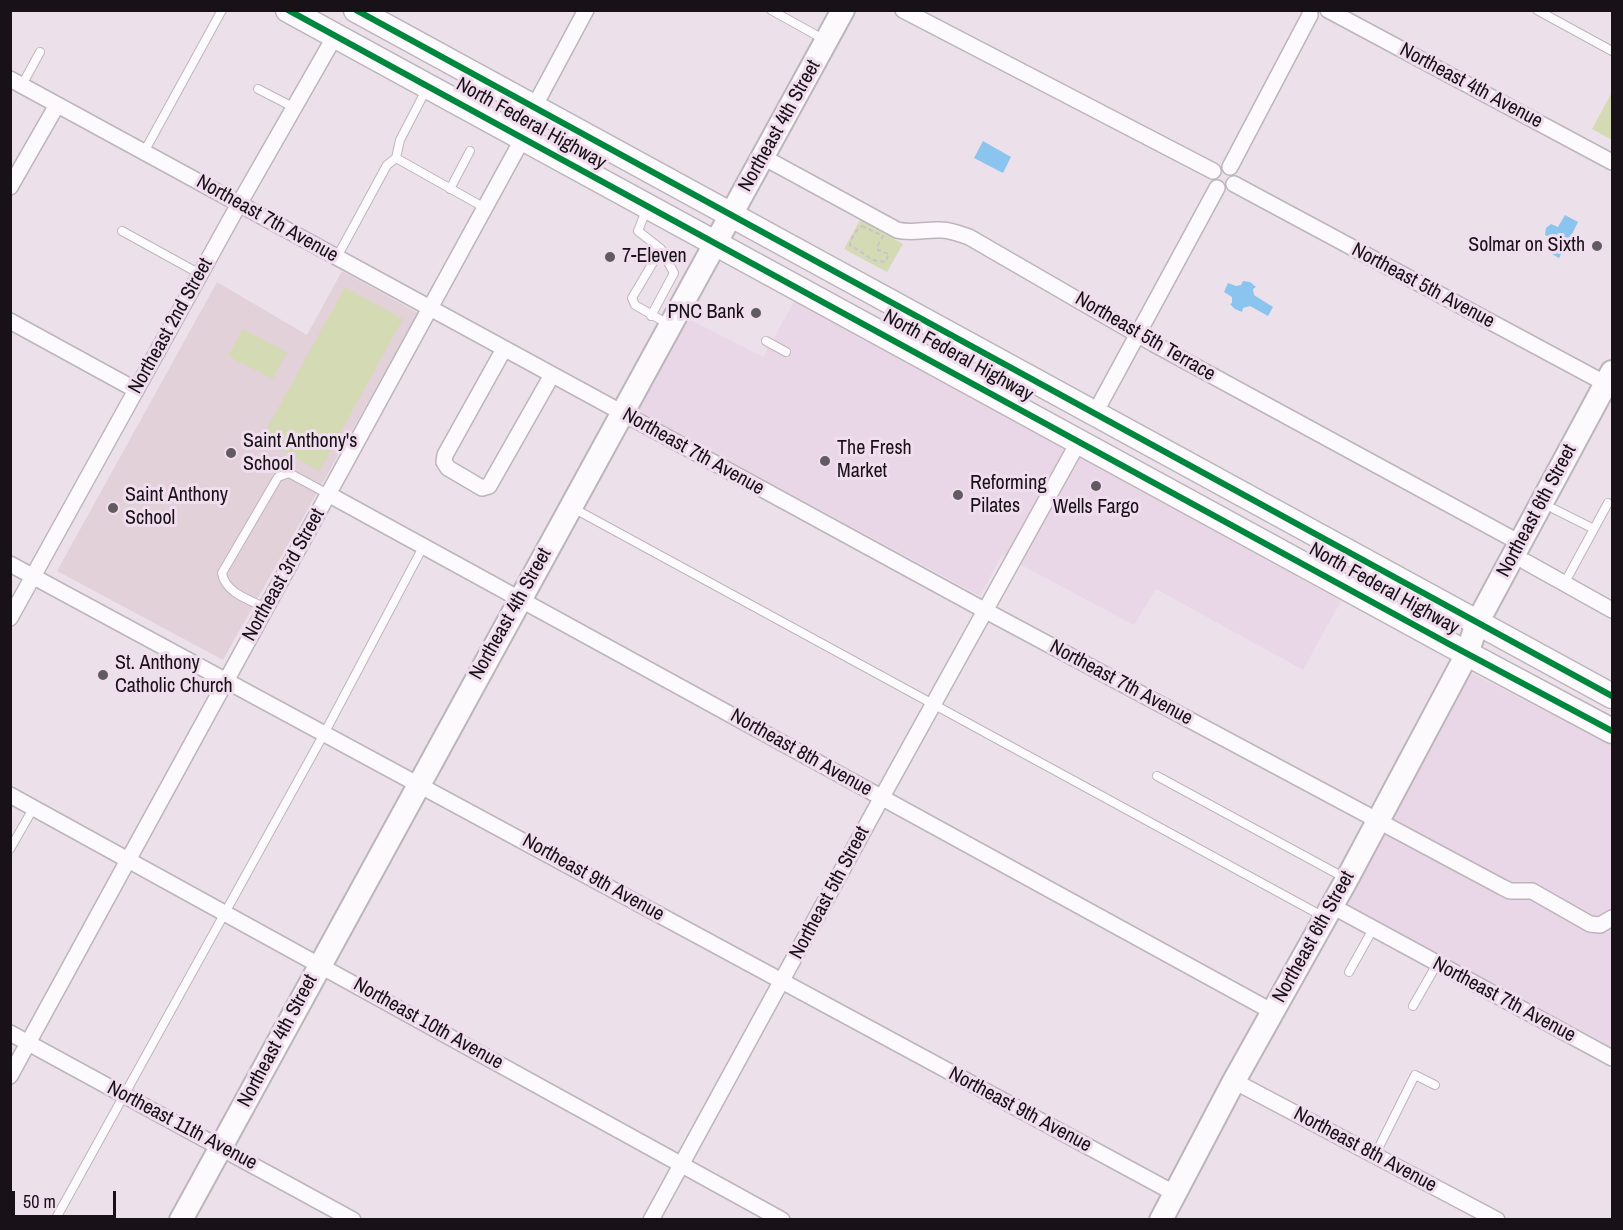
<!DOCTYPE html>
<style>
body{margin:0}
#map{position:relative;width:1623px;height:1230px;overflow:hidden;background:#ece1ea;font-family:"Archivo Narrow",sans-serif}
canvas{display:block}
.frame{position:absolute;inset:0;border:12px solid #181117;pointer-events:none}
.scale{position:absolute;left:12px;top:1191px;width:104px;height:27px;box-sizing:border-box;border:3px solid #181117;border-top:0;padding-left:8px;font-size:18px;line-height:21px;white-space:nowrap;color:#181117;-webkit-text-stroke:4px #f0ddee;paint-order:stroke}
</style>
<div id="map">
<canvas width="1623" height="1230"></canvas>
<div class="frame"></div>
<div class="scale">50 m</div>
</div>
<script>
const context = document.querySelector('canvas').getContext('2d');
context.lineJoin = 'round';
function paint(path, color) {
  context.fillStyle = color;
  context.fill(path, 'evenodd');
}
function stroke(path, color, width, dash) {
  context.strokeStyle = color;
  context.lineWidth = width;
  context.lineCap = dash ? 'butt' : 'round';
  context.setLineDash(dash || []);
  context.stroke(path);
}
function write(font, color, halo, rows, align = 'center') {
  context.font = font + ' "Archivo Narrow",sans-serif';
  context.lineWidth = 6;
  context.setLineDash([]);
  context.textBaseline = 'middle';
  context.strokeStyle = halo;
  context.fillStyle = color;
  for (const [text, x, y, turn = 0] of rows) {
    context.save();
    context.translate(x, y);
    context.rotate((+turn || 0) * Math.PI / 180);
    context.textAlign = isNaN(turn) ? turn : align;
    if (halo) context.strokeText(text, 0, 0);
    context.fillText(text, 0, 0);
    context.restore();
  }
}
const built = new Path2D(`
 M 795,300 L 1341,601 L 1303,670 L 1156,589 L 1134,625 L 1002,555 L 980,596 L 634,409 L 685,317 L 763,357 Z
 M 1468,671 L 1612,746 L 1612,1047 L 1345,904 Z`);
const education = new Path2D(`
 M 342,271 L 418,313 L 223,660 L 57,571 L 217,282 L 307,335 Z`);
const green = new Path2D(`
 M 1612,92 L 1612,140 L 1592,129 Z
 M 860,220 L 903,244 L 887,272 L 844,249 Z
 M 345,287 L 403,319 L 319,471 L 261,439 Z
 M 243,329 L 287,352 L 273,379 L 228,356 Z`);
const water = new Path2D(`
 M 983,141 L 1011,157 L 1003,173 L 974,158 Z
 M 1565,215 L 1578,222 L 1572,234 L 1575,236 L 1569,247 L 1566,245 L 1559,258 L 1547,251 L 1553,239 L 1545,235 L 1546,228 L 1551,224 L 1558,227 Z
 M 1243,281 L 1250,282 L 1256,287 L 1253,289 L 1254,295 L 1273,307 L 1268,316 L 1250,306 L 1243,308 L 1242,312 L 1235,309 L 1230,304 L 1232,303 L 1232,297 L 1224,292 L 1228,283 L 1236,286 L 1241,285 Z`);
const path = new Path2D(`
 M 862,226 L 883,236 L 877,247 L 878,250 L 889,254 L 885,262 L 873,260 L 850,245 C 850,239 857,229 862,226 Z`);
const lane = new Path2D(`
 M 771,10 L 825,40
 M 1537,10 L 1612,51
 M 22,85 L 40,52
 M 258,89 L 293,107
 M 144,152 L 222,10
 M 396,158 L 485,208
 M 450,189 L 470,151
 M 647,208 L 638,231 L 661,249 L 632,298 L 635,305 L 668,324
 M 122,231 L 200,274
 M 337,257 L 387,165 L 396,158 L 400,140 L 427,88
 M 651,316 L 674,273 L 661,249
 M 766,341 L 786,352
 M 573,508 L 1324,917
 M 1554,509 L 1594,529
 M 1564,584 L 1608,503
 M 266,608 C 250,600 225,593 222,573 L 278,477 L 289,473 L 328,494
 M 1157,776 L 1345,878
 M 10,849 L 34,807
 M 1349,972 L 1373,929
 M 1413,1006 L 1437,964
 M 1375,1155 L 1415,1075 L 1435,1085
 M 55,1220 L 325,732 L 423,547`);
const street = new Path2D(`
 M 903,10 L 1213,171
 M 1328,10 L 1612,162
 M 10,79 L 973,604 L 1502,887 L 1510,891 L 1532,891 L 1590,924 L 1600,925 L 1612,918
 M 534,107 L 586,10
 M 763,157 L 897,230 C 912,234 925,229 941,230 C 951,230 960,234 969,237 L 1154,344 L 1520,543
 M 1230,167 L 1310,15
 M 1234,184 L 1612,387
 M 10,187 L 57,105
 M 10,321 L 136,390
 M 504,349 L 445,455 L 444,462 L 448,468 L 482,488 L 489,486 L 552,375
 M 1095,413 L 1217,188
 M 328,494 L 1273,1012
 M 1526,562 L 1612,610
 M 10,564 L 1174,1193
 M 10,618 L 239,204 L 335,36
 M 10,795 L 782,1220
 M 1332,906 L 1612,1058
 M 10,1033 L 353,1220
 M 10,1076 L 523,138
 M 1234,1081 L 1497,1220
 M 651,1220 L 882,797 L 1079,441`);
const secondary = new Path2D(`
 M 181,1220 L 843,10
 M 1161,1220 L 1234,1081 L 1347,879 L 1467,654 L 1477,623 L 1612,372`);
const primary = new Path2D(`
 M 288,10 L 1449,644 L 1612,731
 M 356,10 L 1612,696`);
const cycleway = new Path2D(`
 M 288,10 L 1449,644 L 1612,731
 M 356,10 L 1612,696`);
const markers = [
 [1597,246,6,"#625a61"],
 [610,257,6,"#625a61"],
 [756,313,6,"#625a61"],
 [231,453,6,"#625a61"],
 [825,461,6,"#625a61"],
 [1096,486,6,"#625a61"],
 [958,495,6,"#625a61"],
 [113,508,6,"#625a61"],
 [103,675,6,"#625a61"]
];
const streetNames = [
 ["Northeast 4th Avenue",1471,86,28],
 ["North Federal Highway",531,124,29],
 ["Northeast 4th Street",780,126,-61],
 ["Northeast 7th Avenue",267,219,29],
 ["Northeast 5th Avenue",1423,286,28],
 ["Northeast 2nd Street",171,326,-61],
 ["Northeast 5th Terrace",1145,337,30],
 ["North Federal Highway",958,356,29],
 ["Northeast 7th Avenue",693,452,29],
 ["Northeast 6th Street",1537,511,-62],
 ["Northeast 3rd Street",284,575,-61],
 ["North Federal Highway",1384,589,29],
 ["Northeast 4th Street",511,614,-61],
 ["Northeast 7th Avenue",1121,683,28],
 ["Northeast 8th Avenue",801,753,29],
 ["Northeast 9th Avenue",593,878,29],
 ["Northeast 5th Street",830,893,-62],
 ["Northeast 6th Street",1314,937,-61],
 ["Northeast 7th Avenue",1504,1000,28],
 ["Northeast 10th Avenue",428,1024,29],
 ["Northeast 4th Street",278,1041,-62],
 ["Northeast 9th Avenue",1020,1110,28],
 ["Northeast 11th Avenue",182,1126,28],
 ["Northeast 8th Avenue",1365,1150,28]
];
const poiNames = [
 ["Solmar on Sixth",1585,246,"right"],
 ["7-Eleven",622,257],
 ["PNC Bank",744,313,"right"],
 ["Saint Anthony's",243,442],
 ["School",243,465],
 ["The Fresh",837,449],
 ["Market",837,472],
 ["Reforming",970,484],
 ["Pilates",970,507],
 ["Saint Anthony",125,496],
 ["School",125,519],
 ["Wells Fargo",1096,508,"center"],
 ["St. Anthony",115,664],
 ["Catholic Church",115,687]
];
paint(built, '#e9d7e7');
paint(education, '#e3d1d9');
paint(green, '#d4dab4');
paint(water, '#8ac4ef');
stroke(lane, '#bdb5bc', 10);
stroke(street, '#bdb5bc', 18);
stroke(secondary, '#bdb5bc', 26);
stroke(primary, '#bdb5bc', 27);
stroke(path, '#c7c4c7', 2, [4.5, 3]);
stroke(lane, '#fcfafc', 8);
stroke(street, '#fcfafc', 15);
stroke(secondary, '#fcfafc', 22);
stroke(primary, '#fcfafc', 24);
stroke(cycleway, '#00873e', 6);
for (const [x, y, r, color] of markers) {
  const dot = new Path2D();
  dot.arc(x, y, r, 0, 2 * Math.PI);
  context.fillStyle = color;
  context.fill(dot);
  stroke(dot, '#f0ddee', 2);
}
write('20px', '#181117', '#f0ddee', streetNames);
write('20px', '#181117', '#f0ddee', poiNames, 'left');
</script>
